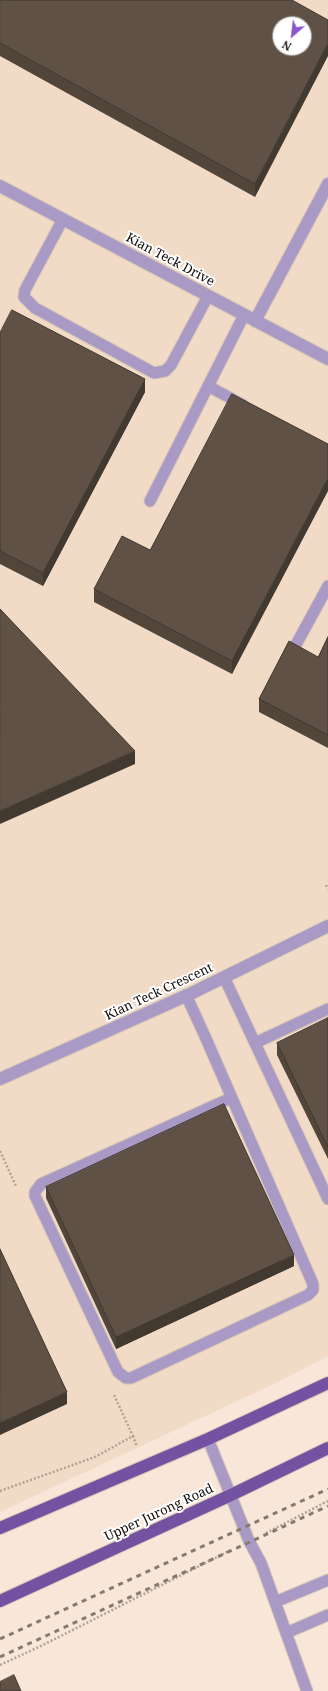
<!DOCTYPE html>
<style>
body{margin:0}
#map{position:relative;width:328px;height:1691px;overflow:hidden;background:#f8e7d9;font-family:"Noto Serif",serif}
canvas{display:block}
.north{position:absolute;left:272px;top:16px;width:40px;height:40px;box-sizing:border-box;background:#fff;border:1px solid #a09e9c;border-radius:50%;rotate:208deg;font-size:11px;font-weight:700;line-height:16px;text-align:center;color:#110c07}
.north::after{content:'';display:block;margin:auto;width:14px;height:18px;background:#8a56ce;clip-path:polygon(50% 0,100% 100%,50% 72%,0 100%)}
</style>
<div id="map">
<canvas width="328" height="1691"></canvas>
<div class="north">N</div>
</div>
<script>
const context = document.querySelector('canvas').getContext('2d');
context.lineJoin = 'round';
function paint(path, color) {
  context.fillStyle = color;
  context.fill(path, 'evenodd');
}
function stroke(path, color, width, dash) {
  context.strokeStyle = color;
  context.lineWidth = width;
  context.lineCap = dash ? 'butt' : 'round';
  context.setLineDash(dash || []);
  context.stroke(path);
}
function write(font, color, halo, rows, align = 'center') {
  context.font = font + ' "Noto Serif",serif';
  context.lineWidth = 4;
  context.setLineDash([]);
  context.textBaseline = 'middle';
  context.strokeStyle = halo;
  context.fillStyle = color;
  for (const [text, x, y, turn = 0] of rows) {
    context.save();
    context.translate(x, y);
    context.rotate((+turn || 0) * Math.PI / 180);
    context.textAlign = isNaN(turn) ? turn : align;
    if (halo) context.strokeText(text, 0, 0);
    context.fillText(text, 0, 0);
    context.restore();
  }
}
const built = new Path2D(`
 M 0,0 L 328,0 L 328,1356 L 278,1382 L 0,1512 ZM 280,24 L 304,24 L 304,48 L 280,48 Z`);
const path = new Path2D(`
 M 326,885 L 328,889
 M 0,1151 L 16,1186
 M 114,1395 L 133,1436
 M 0,1491 L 95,1457 L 133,1436 L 137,1447
 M 266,1533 L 328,1501
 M 0,1665 L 43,1645 L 231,1550`);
const service = new Path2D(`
 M 63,219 L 25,290 L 24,297 L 35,308 L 154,373 L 165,371 L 171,365 L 208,296
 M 208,386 L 243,405
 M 150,501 L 244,315
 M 292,652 L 328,586
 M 224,977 L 328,1199
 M 186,995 L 204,1034 L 313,1284 L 313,1290 L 308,1295 L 131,1378 L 126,1378 L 118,1372 L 35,1196 L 35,1192 L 41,1184 L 231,1098
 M 255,1043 L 328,1009
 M 208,1439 L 249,1541 L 261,1563 L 307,1691
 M 275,1602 L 328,1580
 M 286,1633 L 328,1615`);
const minor = new Path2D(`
 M 0,186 L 328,359
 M 255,321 L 328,184
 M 0,1079 L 192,993 L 328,926`);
const primary = new Path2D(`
 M 0,1528 L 208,1439 L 328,1383
 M 0,1601 L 231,1495 L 328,1448`);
const rail = new Path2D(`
 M 0,1639 L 328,1489
 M 0,1657 L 328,1506`);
const wall = new Path2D(`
 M 0,0 L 292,0 L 255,197 L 0,56 Z
 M 0,333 L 145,392 L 43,586 L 0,564 Z
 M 328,444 L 232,674 L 94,602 L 94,589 L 150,550 Z
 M 328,637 L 328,748 L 259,712 L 259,699 L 318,657 Z
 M 328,1018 L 328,1159 L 277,1055 L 277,1043 Z
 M 46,1187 L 294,1266 L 116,1349 L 46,1198 Z`);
const shadedWall = new Path2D(`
 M 328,43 L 328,56 L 255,197 L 255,184 Z
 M 145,379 L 145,392 L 43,586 L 43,573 Z
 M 328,478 L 328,491 L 232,674 L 232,661 Z
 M 135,751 L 135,764 L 0,824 L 0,811 Z
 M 294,1255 L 294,1266 L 116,1349 L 116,1337 Z
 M 67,1392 L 67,1404 L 0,1435 L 0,1423 Z`);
const building = new Path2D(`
 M 0,0 L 292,0 L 328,20 L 328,43 L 255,184 L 0,43 ZM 280,24 L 304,24 L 304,48 L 280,48 Z
 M 12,310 L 145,379 L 43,573 L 0,551 L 0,333 Z
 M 232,394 L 328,444 L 328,478 L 232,661 L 94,589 L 122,536 L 150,550 Z
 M 0,609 L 135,751 L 0,811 Z
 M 328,637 L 328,735 L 259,699 L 289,641 L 318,657 Z
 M 328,1018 L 328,1147 L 277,1043 Z
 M 224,1104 L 294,1255 L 116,1337 L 46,1187 Z
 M 0,1249 L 67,1392 L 0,1423 Z
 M 14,1675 L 21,1691 L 0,1691 L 0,1682 Z`);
const streetNames = [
 ["Kian Teck Drive",170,260,28],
 ["Kian Teck Crescent",159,992,-25],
 ["Upper Jurong Road",159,1513,-25]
];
paint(built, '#f1dbc7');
stroke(service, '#d3c4b7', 13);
stroke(minor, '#d3c4b7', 14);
stroke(primary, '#d3c4b7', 14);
stroke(path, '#b0a397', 2.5, [2, 2]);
stroke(service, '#a999c5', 11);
stroke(minor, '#a999c5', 12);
stroke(primary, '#7352a2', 12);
stroke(rail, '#857a71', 3, [5, 5]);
paint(wall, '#52463b');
paint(shadedWall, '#423930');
paint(building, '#5f5145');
stroke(building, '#423930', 1);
write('13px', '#110c07', '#fff', streetNames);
</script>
